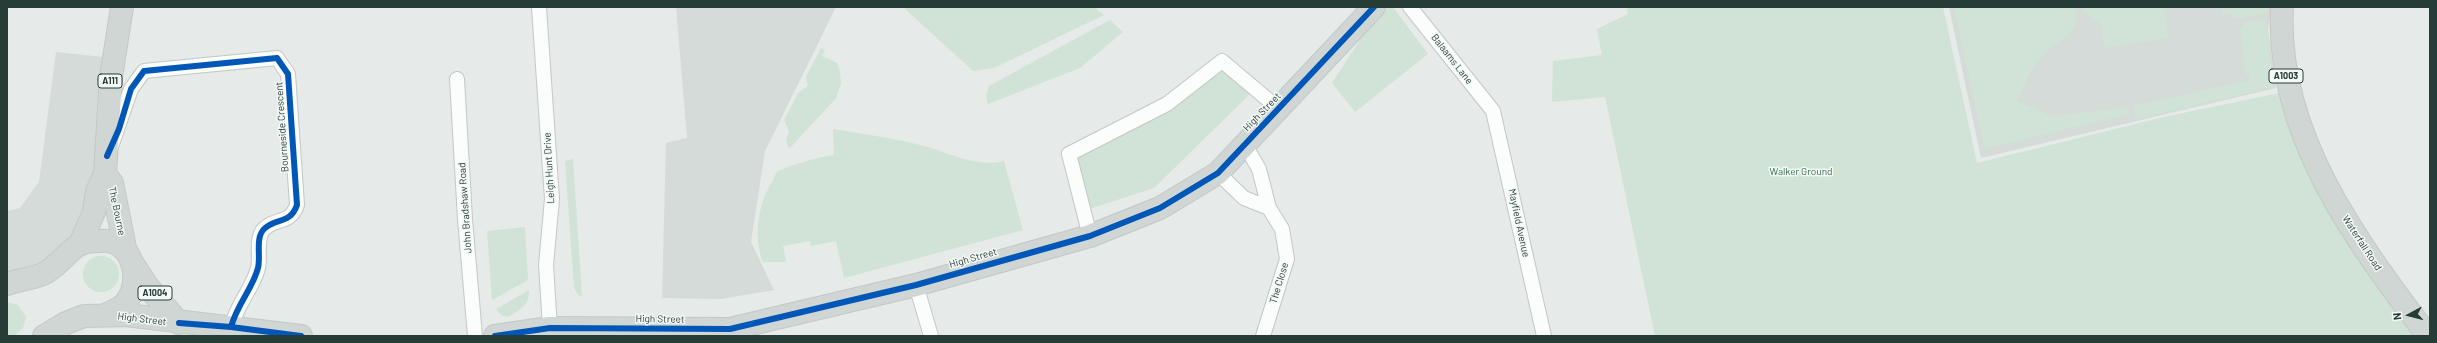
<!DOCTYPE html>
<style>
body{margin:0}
#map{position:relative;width:2437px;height:343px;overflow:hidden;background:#e6eae8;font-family:Barlow,sans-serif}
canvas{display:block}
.frame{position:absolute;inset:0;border:8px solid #253c37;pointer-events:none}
.north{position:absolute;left:2389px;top:295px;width:40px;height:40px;-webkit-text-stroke:3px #f4f9f7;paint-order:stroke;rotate:263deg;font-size:11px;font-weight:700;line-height:16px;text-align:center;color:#253c37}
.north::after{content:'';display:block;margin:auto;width:14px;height:18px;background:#253c37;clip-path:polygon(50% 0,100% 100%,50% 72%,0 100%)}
</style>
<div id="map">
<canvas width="2437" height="343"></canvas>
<div class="frame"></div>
<div class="north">N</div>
</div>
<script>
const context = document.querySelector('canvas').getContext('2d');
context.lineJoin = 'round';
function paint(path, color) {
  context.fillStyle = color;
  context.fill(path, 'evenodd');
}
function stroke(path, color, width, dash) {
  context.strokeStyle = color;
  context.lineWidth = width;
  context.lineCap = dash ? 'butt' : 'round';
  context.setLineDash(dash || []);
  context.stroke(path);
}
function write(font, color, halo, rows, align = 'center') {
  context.font = font + ' Barlow,sans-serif';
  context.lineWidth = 3;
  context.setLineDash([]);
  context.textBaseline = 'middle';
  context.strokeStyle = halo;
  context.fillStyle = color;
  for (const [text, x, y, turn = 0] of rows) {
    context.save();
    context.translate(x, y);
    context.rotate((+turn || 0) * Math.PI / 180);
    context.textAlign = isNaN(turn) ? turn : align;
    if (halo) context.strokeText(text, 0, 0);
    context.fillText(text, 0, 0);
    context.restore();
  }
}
const built = new Path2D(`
 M 676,7 L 836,7 L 765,151 L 751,242 L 774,290 L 721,299 L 662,298 L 666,143 L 687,138 Z
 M 1949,7 L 2271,7 L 2268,30 L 2276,88 L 1981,158 Z
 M 56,52 L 113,58 L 108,116 L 80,244 L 7,284 L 7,211 L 20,208 L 39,182 Z`);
const green = new Path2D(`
 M 903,7 L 1094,7 L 1104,15 L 994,68 L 973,71 Z
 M 1388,7 L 1393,7 L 1428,54 L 1355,112 L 1332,83 L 1370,24 Z
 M 1627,7 L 1943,7 L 1977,163 L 2164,117 L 2293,90 L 2311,140 L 2424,336 L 1655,336 L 1605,97 L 1552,102 L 1553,61 L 1602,55 L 1597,29 L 1628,14 Z
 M 1954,7 L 2075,7 C 2084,36 2053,41 2039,59 C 2030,71 2024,87 2017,101 L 2051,116 L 2128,107 L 2130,114 L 1984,149 Z
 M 2079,7 L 2164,7 L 2169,38 L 2104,48 L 2101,25 Z
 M 2221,7 L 2267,7 L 2267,14 L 2232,18 L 2231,13 L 2222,15 Z
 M 1110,20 L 1123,32 L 1080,68 L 988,104 L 986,96 L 989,86 Z
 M 2265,20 L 2274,87 L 2136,119 L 2133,106 L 2250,80 L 2249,74 L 2245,74 L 2240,28 L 2245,22 Z
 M 821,48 L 825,50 L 822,56 L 837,63 L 840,71 L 841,84 L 836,98 L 789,149 L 786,141 L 789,131 L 784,120 L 798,93 L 808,86 L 806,77 Z
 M 1222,61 L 1255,89 L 1154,188 L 1083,211 L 1069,154 L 1167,104 Z
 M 833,129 C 863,134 894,138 924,146 C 950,153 976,168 1004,161 L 1023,230 L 844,278 L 836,241 L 811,246 L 810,241 L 783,246 L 786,262 L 763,262 C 753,237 758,204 772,182 C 773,180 776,172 778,171 C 795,164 814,158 834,155 Z
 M 573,159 L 582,296 L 579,296 L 574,288 L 565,161 Z
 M 525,227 L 528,280 L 492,300 L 487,231 Z
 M83 274a18 18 0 1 1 36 0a18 18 0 1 1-36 0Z
 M 529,290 C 530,305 520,310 508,317 L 501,315 L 496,309 Z
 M 7,302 L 18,305 L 26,317 L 23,328 L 14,336 L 7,336 Z`);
const street = new Path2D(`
 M 539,7 L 552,199 L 546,265 L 550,328
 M 1410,7 L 1493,111 L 1544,336
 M 457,79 L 465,219 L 475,336
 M 1245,145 L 1259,169 L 1269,208 L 1282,229 L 1287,259 L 1263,336
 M 111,147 L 131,89 L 144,71 L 277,58 L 288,74 L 297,205 C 290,225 276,217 264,229 C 255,238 261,256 258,268 C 253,288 237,304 231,327
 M 1218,173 L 1244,198 L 1269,208
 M 1090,236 L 1069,154 L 1167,104 L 1222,61 L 1279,109
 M 916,285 L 931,336`);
const primary = new Path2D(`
 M 2282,7 C 2275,133 2356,241 2428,336
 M 105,174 L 112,183 L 125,248
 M 80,244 L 94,212 L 97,191 L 105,174 L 111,77 L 122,7
 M 133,264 L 148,287 L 179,323
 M 7,284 C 18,280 31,279 43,274 C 57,268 70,248 81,244 C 85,242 94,241 99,241 C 134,236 146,287 121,307 C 116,310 110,313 105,315
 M 44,336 L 66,323 L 84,316 L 126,315 L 301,336
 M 495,336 L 550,328 L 730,329 L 916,285 L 1090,236 L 1160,208 L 1218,173 L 1374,7`);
const cycleway = new Path2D(`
 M 107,156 L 119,129 L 131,89 L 144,71 L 277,58 L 288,74 L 297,205 C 290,225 276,217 264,229 C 255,238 261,256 258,268 C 253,288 237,304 231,327
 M 179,323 L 231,327 L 301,336
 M 495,336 L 550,328 L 730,329 L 916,285 L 1090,236 L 1160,208 L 1218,173 L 1374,7`);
const shields = [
 [2286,76,34],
 [110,81,24],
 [155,293,34]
];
const shieldNames = [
 ["A1003",2286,76],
 ["A111",110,81],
 ["A1004",155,293]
];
const streetNames = [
 ["Balaams Lane",1452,59,52],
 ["High Street",1262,112,-46],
 ["Bourneside Crescent",282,127,-94],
 ["Leigh Hunt Drive",549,168,-93],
 ["John Bradshaw Road",465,208,-94],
 ["The Bourne",117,211,78],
 ["Mayfield Avenue",1519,223,78],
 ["Waterfall Road",2362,243,57],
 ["High Street",973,258,-16],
 ["The Close",1279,283,-73],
 ["High Street",142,319,7],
 ["High Street",660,319,1]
];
const parkNames = [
 ["Walker Ground",1801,172]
];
paint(built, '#d4dbd8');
paint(green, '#d1e2d7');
stroke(street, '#c3c7c5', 16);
stroke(primary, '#c2c9c7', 24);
stroke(street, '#fbfcfc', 14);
stroke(primary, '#cfd6d4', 22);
stroke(cycleway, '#0057b8', 6);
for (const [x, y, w] of shields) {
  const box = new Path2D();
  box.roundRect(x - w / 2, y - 7, w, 14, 3);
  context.fillStyle = '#f4f9f7';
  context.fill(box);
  stroke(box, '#253c37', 1);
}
write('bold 9px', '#253c37', null, shieldNames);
write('10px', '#253c37', '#f4f9f7', streetNames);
write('10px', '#336f4e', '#f4f9f7', parkNames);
</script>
